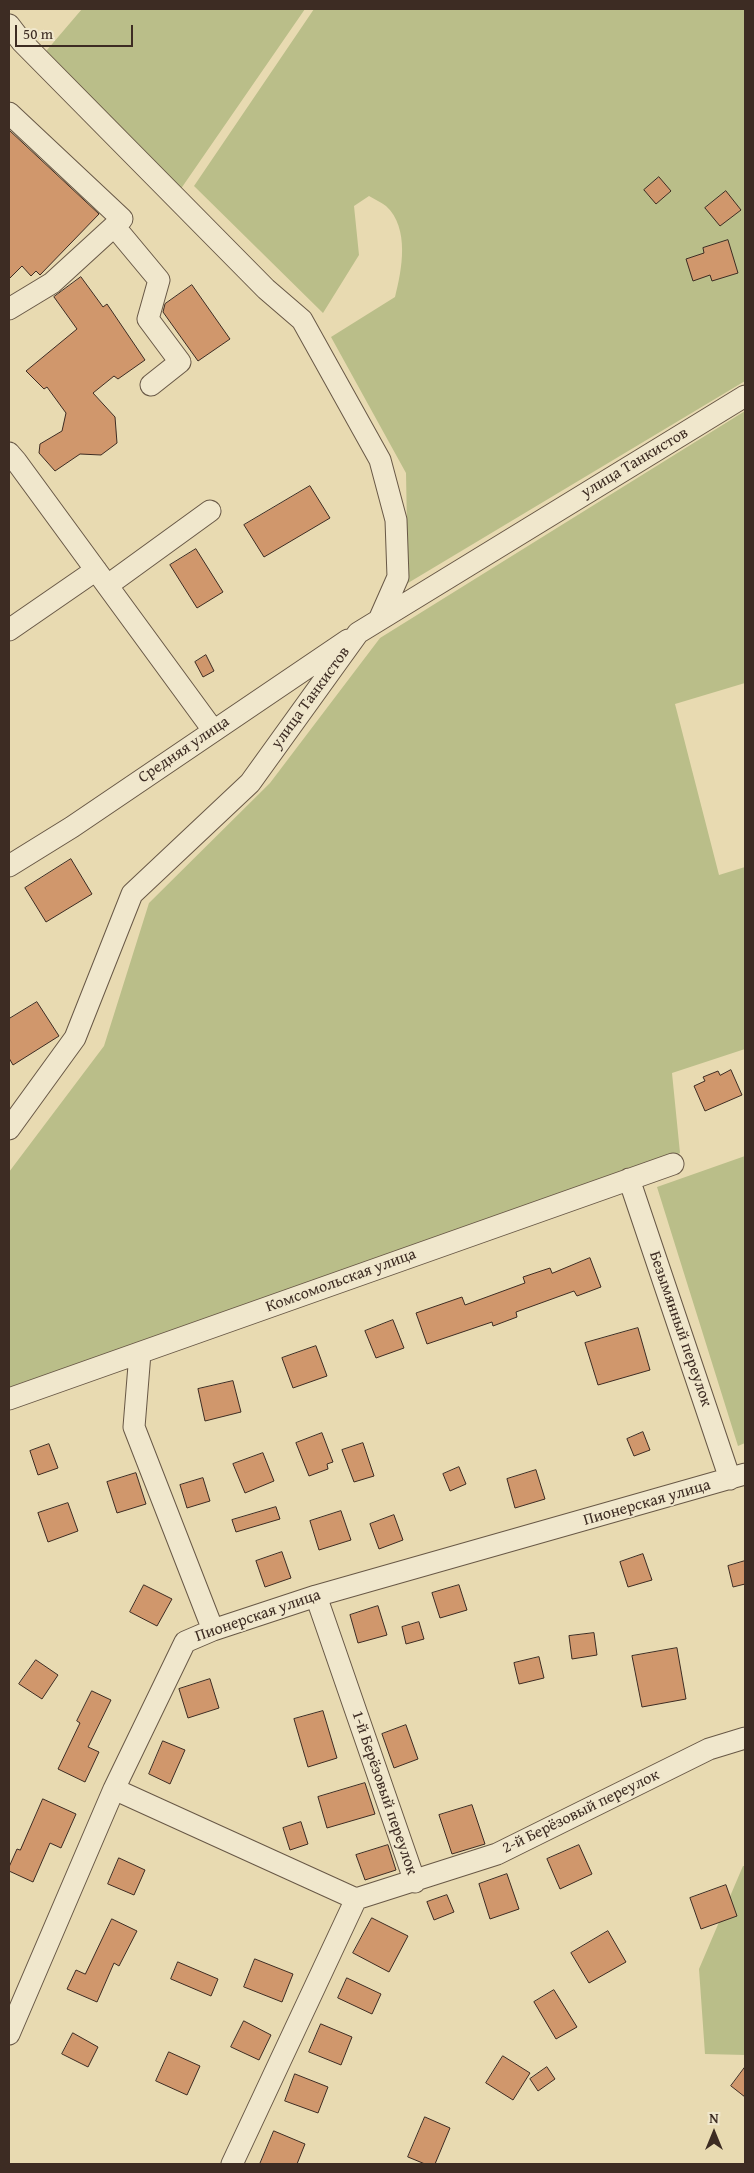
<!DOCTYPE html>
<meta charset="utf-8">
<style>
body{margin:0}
#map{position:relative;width:754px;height:2173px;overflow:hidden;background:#e8dab1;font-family:"Gentium Book Plus",serif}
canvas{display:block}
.frame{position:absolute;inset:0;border:10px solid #3d2c23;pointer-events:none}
.north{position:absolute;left:689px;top:2108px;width:50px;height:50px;-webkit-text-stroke:4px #f0e7cc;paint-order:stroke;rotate:0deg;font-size:14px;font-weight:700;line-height:20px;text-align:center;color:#3d2c23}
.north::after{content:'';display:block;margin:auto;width:18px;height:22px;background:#3d2c23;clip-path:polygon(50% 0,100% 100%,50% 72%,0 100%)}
.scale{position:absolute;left:15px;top:25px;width:118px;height:22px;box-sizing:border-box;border:2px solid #3d2c23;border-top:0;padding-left:6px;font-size:15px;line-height:18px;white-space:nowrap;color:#3d2c23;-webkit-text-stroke:4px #f0e7cc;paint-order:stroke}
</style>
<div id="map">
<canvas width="754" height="2173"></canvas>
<div class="frame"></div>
<div class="north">N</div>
<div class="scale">50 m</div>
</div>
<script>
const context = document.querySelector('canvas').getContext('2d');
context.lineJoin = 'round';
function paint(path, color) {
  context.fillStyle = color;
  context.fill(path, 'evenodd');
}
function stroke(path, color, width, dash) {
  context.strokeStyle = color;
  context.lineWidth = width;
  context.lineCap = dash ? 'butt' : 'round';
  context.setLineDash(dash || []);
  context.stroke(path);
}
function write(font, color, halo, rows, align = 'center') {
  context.font = font + ' "Gentium Book Plus",serif';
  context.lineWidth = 4;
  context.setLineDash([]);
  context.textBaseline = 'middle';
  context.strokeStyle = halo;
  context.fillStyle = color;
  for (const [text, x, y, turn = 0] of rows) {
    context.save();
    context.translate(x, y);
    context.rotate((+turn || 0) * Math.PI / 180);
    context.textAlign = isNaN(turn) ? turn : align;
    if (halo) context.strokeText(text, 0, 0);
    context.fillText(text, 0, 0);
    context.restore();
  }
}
const green = new Path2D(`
 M 82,9 L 305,9 L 178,193 L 41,57 Z
 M 314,9 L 745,9 L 745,381 L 408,583 L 406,473 L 331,337 L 395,297 C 402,270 410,228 386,206 C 381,202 374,199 369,196 L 354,206 L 359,255 L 323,313 L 194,186 Z
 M 745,411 L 745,683 L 675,704 L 719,875 L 745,867 L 745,1049 L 672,1073 L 680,1153 L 9,1393 L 9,1172 L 104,1046 L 149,903 L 270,783 L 380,638 Z
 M 745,1156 L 745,1443 L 738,1446 L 657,1187 Z
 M 743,1866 L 745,1866 L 745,2055 L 705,2054 L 699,1969 Z`);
const building = new Path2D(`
 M 9,130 L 99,214 L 40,275 L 36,271 L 31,276 L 22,266 L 9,279 Z
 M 659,177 L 671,191 L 656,204 L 644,190 Z
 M 726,191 L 741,210 L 720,226 L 705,208 Z
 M 728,240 L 738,273 L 712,281 L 710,275 L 693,281 L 686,259 L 704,253 L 703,248 Z
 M 81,277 L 103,307 L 107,304 L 145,360 L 118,379 L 114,376 L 93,393 L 115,417 L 117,443 L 101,455 L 80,454 L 55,471 L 39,453 L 40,444 L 62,431 L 66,413 L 47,387 L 44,389 L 26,371 L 77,329 L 54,297 Z
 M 192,285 L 230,339 L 198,361 L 163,312 L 165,304 Z
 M 310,486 L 330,518 L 264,557 L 244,525 Z
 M 196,549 L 223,592 L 197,608 L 170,565 Z
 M 206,655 L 214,671 L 203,677 L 195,662 Z
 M 71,859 L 92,894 L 46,922 L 25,888 Z
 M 37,1002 L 59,1036 L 13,1065 L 9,1058 L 9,1019 Z
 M 731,1070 L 742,1095 L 705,1111 L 694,1086 L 705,1081 L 703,1077 L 718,1071 L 720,1075 Z
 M 590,1258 L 601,1287 L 577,1296 L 574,1291 L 516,1312 L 517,1317 L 493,1326 L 492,1322 L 427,1344 L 416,1313 L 462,1297 L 465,1305 L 525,1283 L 523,1277 L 550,1268 L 552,1273 Z
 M 393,1320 L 404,1348 L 376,1358 L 365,1331 Z
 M 638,1328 L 650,1370 L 598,1385 L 585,1343 Z
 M 316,1346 L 327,1376 L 293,1388 L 282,1358 Z
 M 233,1381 L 241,1412 L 205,1421 L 198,1389 Z
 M 643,1432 L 650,1450 L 634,1456 L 627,1439 Z
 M 322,1433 L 333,1462 L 327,1464 L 328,1469 L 309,1476 L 296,1443 Z
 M 363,1443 L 374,1476 L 354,1482 L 342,1450 Z
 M 49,1444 L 58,1468 L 38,1475 L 30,1451 Z
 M 263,1453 L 274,1481 L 245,1493 L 233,1464 Z
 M 459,1467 L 466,1484 L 450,1491 L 443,1474 Z
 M 536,1470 L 545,1499 L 515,1508 L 507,1479 Z
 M 136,1473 L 146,1504 L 117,1513 L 107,1482 Z
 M 203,1478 L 210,1501 L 187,1508 L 180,1485 Z
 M 68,1503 L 78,1531 L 48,1542 L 38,1513 Z
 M 276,1507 L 280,1519 L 236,1532 L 232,1520 Z
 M 341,1511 L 351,1540 L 319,1550 L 310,1521 Z
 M 394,1515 L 403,1540 L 379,1549 L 370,1524 Z
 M 282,1552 L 291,1578 L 265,1587 L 256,1561 Z
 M 643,1554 L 652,1580 L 628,1587 L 620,1562 Z
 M 745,1561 L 745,1584 L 733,1587 L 728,1566 Z
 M 144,1585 L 172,1599 L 157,1626 L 130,1612 Z
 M 459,1585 L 467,1610 L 440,1618 L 432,1593 Z
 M 378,1606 L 387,1635 L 358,1643 L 350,1615 Z
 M 419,1622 L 424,1639 L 406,1644 L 402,1627 Z
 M 594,1633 L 597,1655 L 572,1659 L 569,1636 Z
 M 677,1648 L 686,1699 L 642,1707 L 632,1656 Z
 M 539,1657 L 544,1678 L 519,1684 L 514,1663 Z
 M 36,1660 L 58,1675 L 42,1699 L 19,1684 Z
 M 210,1679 L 219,1708 L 188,1718 L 179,1689 Z
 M 92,1691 L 111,1700 L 88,1747 L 99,1752 L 85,1782 L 58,1769 L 80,1723 L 77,1721 Z
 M 323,1711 L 337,1758 L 308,1767 L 294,1719 Z
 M 406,1725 L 418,1759 L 394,1768 L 382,1734 Z
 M 163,1741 L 185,1750 L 170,1784 L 149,1774 Z
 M 365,1783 L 375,1814 L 327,1828 L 318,1797 Z
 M 43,1799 L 76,1814 L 61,1848 L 50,1843 L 33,1882 L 9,1871 L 9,1867 L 17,1849 L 20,1850 Z
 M 472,1805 L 485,1844 L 452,1854 L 439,1815 Z
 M 301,1822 L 308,1844 L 290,1850 L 283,1828 Z
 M 388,1845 L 396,1870 L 365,1880 L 356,1855 Z
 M 579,1845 L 592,1874 L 560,1889 L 547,1859 Z
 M 119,1858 L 145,1870 L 134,1895 L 108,1884 Z
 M 507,1874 L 519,1909 L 490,1919 L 479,1884 Z
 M 726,1885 L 737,1916 L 701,1929 L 690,1898 Z
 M 447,1895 L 454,1912 L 434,1920 L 427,1902 Z
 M 372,1918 L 408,1936 L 389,1972 L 353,1953 Z
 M 112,1919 L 137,1931 L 119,1966 L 114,1963 L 97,2002 L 67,1989 L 76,1970 L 85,1974 Z
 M 608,1931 L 626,1962 L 589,1983 L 571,1953 Z
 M 255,1959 L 293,1974 L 282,2002 L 244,1987 Z
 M 178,1962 L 218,1979 L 211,1996 L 171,1979 Z
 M 347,1978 L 381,1994 L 372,2014 L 338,1998 Z
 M 554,1990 L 577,2027 L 556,2039 L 534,2002 Z
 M 244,2021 L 271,2035 L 259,2060 L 231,2047 Z
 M 321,2024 L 352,2037 L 341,2065 L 309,2052 Z
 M 73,2033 L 98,2047 L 88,2067 L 62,2054 Z
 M 169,2052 L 200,2066 L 187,2095 L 156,2081 Z
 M 503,2056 L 530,2073 L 513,2100 L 486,2083 Z
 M 547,2067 L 555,2079 L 538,2091 L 530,2079 Z
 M 745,2067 L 745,2097 L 731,2086 Z
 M 295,2074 L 328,2087 L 318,2113 L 285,2101 Z
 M 425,2117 L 450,2128 L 435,2164 L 425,2164 L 408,2157 Z
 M 274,2131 L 305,2144 L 297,2164 L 260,2164 Z`);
const minor = new Path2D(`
 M 9,25 L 22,42 L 266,289 L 302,320 L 380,460 L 396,520 L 398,577 L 379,620
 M 9,113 L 122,219 L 52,283 L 9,309
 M 114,226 L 159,280 L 148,319 L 180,362 L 151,385
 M 9,453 L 16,461 L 213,730
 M 108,585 L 210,511
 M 9,630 L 96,570
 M 9,866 L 72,827 L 348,640
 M 9,1129 L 75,1038 L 132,894 L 250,783 L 358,633 L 745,396
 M 629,1179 L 730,1479
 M 140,1353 L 134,1427 L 213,1630
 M 9,1399 L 673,1164
 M 316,1596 L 415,1882
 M 114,1789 L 356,1899
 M 9,2034 L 114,1789 L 185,1642 L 213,1630 L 316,1596 L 745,1474
 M 232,2164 L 356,1899 L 497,1854 L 709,1749 L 745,1738`);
const streetNames = [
 ["улица Танкистов",635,463,-31],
 ["улица Танкистов",311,698,-54],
 ["Средняя улица",184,750,-34],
 ["Комсомольская улица",341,1281,-20],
 ["Безымянный переулок",680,1329,71],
 ["Пионерская улица",647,1503,-16],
 ["Пионерская улица",258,1616,-19],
 ["1-й Берёзовый переулок",384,1793,71],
 ["2-й Берёзовый переулок",581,1812,-26]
];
paint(green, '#babe89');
paint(building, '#d0976c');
stroke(building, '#3d2c23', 1);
stroke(minor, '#685846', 23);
stroke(minor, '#f0e7cc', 21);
write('16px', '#3d2c23', '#f0e7cc', streetNames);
</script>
